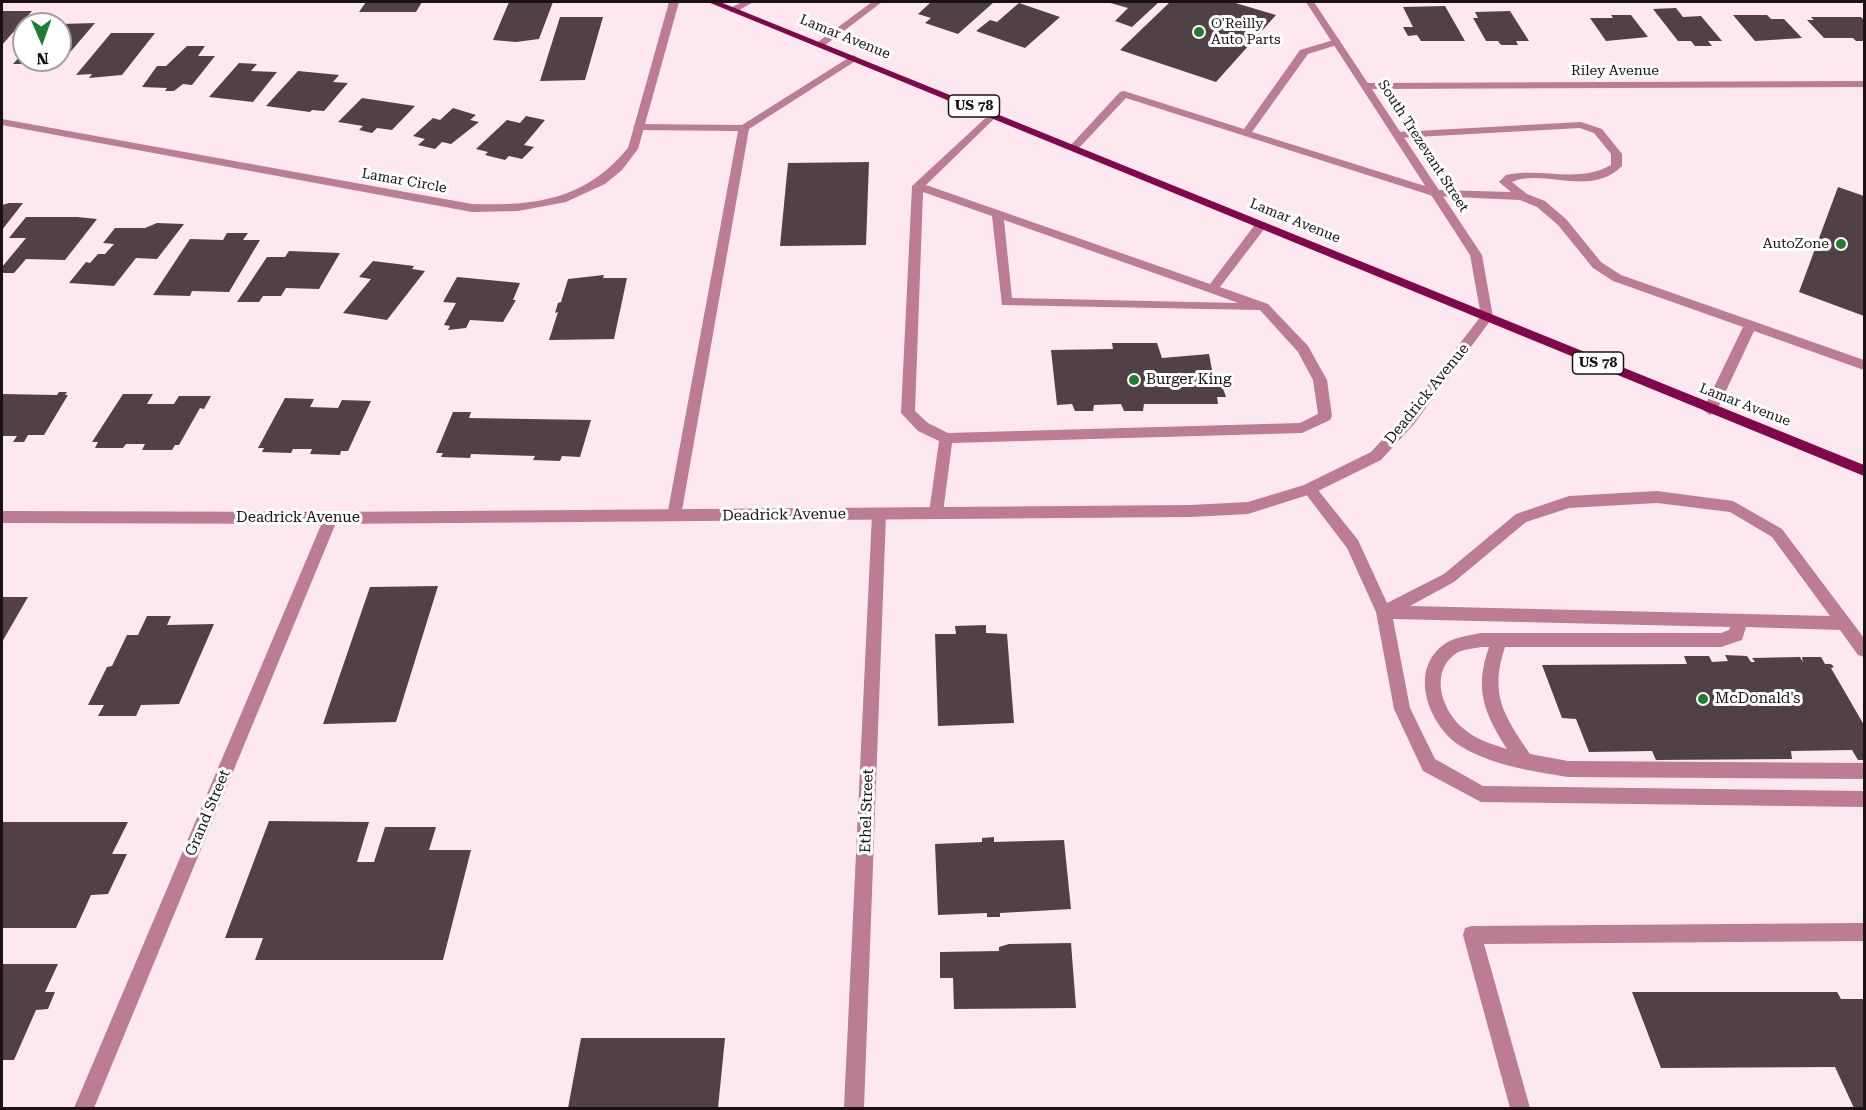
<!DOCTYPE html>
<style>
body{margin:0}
#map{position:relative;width:1866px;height:1110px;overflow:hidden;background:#fde8ef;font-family:"Roboto Serif",serif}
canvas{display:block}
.frame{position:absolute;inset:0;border:3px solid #191215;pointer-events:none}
.north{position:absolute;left:12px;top:12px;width:60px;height:60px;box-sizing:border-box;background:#fff;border:2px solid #a3a0a1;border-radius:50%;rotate:178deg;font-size:16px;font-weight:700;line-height:24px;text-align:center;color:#191215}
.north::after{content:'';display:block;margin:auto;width:21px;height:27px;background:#1e7d2e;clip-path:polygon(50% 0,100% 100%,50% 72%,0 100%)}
</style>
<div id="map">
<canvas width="1866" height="1110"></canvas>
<div class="frame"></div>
<div class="north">N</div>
</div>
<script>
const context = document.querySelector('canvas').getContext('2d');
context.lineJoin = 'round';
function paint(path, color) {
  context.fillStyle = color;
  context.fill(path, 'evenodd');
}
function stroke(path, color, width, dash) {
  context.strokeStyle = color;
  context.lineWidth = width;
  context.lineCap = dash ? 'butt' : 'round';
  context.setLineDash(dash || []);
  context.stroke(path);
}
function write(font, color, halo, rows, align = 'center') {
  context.font = font + ' "Roboto Serif",serif';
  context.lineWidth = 6;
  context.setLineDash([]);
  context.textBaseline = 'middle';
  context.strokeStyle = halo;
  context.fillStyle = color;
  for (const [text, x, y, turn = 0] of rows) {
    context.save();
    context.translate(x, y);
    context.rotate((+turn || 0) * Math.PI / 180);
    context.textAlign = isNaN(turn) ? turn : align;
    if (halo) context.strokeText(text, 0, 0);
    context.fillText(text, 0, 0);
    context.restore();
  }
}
const building = new Path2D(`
 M 366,2 L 422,2 L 416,12 L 359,12 Z
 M 509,2 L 553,2 L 539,39 L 516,42 L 493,40 Z
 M 931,2 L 994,2 L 958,34 L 925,23 L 931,18 L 918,14 Z
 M 1107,2 L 1159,2 L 1132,27 L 1115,21 L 1128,8 Z
 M 1170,2 L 1232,2 L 1276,15 L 1216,82 L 1120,50 Z
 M 1019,3 L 1060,17 L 1025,48 L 976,31 L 990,20 L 997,22 Z
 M 1445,6 L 1465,41 L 1421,41 L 1417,35 L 1408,36 L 1403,27 L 1413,27 L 1403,7 Z
 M 1676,8 L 1683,17 L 1701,16 L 1722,41 L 1708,41 L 1712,46 L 1695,46 L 1691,41 L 1678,41 L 1653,9 Z
 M 2,11 L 32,11 L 2,45 Z
 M 1510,11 L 1529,41 L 1516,41 L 1518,45 L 1501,45 L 1498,41 L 1486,41 L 1473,18 L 1478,18 L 1475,12 Z
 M 1611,15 L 1631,15 L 1648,37 L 1606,41 L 1590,18 L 1613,18 Z
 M 1733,15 L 1767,15 L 1771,19 L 1784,19 L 1802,38 L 1755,41 Z
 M 560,17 L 603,17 L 585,80 L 540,81 Z
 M 1811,17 L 1861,17 L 1864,20 L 1864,41 L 1856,41 L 1853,38 L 1824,38 L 1807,20 L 1814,20 Z
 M 95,23 L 60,64 L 26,67 L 29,64 L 13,64 L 24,52 L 24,60 L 60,60 L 60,24 Z
 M 111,33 L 155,33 L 122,75 L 89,78 L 92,74 L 76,75 Z
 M 187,46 L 205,46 L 198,56 L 215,56 L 192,85 L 183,84 L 174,91 L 165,91 L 167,88 L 142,87 L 157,66 L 166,66 Z
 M 239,63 L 257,64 L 251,71 L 277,72 L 253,102 L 209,97 Z
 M 298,71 L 339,75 L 333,82 L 348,83 L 324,111 L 312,110 L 310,112 L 266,106 Z
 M 362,98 L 415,106 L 392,130 L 377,128 L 372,133 L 359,130 L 363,126 L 338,122 Z
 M 453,108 L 476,115 L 470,120 L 479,122 L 451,144 L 442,142 L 435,149 L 418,145 L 425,139 L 413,136 L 433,118 L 440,120 Z
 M 526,116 L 545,120 L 524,145 L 534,147 L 522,159 L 509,156 L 505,160 L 485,155 L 488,152 L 476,149 L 507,120 L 520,123 Z
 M 869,162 L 866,245 L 780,246 L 788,163 Z
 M 1838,187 L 1864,196 L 1864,316 L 1799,292 Z
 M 9,203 L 23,203 L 2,230 L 2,205 Z
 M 26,217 L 77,217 L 97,219 L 65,260 L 26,259 L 14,273 L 2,273 L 2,267 L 26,238 L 9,238 Z
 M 157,223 L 184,224 L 157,259 L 136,258 L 114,286 L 69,283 L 86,262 L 90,263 L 98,254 L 105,254 L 114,244 L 103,243 L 115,228 L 145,228 Z
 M 227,233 L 248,233 L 243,240 L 260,240 L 229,292 L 192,291 L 190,296 L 153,295 L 190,239 L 223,240 Z
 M 289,251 L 340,253 L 319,289 L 286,288 L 281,296 L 263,296 L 259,302 L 237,302 L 267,257 L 285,257 Z
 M 373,261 L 414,266 L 412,269 L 425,271 L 387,320 L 343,313 L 371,279 L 359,277 Z
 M 604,275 L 603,278 L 627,278 L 614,339 L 549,340 L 558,312 L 555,313 L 558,303 L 561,302 L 568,279 Z
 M 457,277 L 520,283 L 513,300 L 516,300 L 503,322 L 470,320 L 466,328 L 448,330 L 450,326 L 444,325 L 456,303 L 443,302 Z
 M 1112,343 L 1157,343 L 1162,358 L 1209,354 L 1215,386 L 1222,386 L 1226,397 L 1217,397 L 1218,404 L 1144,404 L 1143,411 L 1124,411 L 1121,404 L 1094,405 L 1093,411 L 1075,411 L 1072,404 L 1057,405 L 1051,350 L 1113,349 Z
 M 59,392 L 67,392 L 65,395 L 68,395 L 44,435 L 28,435 L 24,442 L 13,442 L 17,436 L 2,436 L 2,394 L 57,395 Z
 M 123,394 L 153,394 L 147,404 L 174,404 L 179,396 L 211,396 L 204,409 L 200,408 L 179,445 L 175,445 L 172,450 L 142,450 L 145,444 L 126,444 L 123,448 L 95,448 L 98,442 L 92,442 Z
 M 285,398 L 314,399 L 310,407 L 338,408 L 342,400 L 371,401 L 348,451 L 341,451 L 340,455 L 310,454 L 312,449 L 293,449 L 291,453 L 262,452 L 264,448 L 258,448 Z
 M 453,412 L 471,412 L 469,418 L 591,420 L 580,457 L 562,456 L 560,461 L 533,460 L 535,456 L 471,454 L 470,458 L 441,457 L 443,453 L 436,453 Z
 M 438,586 L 396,722 L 323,724 L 370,587 Z
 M 2,597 L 28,597 L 2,642 Z
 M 147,616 L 171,616 L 167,625 L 214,624 L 179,704 L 141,705 L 136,716 L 98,716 L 104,705 L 88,705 L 107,667 L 112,666 L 127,635 L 138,635 Z
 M 986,625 L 986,633 L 1007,634 L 1014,723 L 938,726 L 935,634 L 956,634 L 955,626 Z
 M 1725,655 L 1747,656 L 1751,662 L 1755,662 L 1752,658 L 1800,657 L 1803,662 L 1802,657 L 1821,657 L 1825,664 L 1831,664 L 1834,667 L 1831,668 L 1864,725 L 1864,760 L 1858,760 L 1852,750 L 1791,751 L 1792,759 L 1656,760 L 1652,751 L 1589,752 L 1576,719 L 1562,718 L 1542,665 L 1687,664 L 1684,656 L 1709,656 L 1712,662 L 1728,661 Z
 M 269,821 L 369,822 L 357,862 L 374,862 L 385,827 L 436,827 L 429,850 L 471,850 L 443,960 L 255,960 L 263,938 L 225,938 Z
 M 2,822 L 128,822 L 112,854 L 127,854 L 108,894 L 91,895 L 76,928 L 2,928 Z
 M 994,837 L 994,842 L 1064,840 L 1071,909 L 1000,913 L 1000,917 L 987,917 L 987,913 L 938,915 L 935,844 L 982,842 L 982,838 Z
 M 1071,943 L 1076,1008 L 954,1009 L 953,978 L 940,978 L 940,952 L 999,951 L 999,947 L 1009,944 Z
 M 2,964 L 58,964 L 45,992 L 55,992 L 48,1009 L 36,1010 L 14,1060 L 2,1060 Z
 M 1632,992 L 1837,992 L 1841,999 L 1864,999 L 1864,1108 L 1854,1108 L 1835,1067 L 1661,1068 Z
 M 581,1038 L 725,1038 L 718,1108 L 568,1108 Z`);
const service = new Path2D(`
 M 742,2 L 753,2 L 736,12 L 730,12 L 730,8 Z
 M 872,2 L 882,2 L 824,46 L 818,46 L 818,42 Z
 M 1337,39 L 1340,40 L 1340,44 L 1308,54 L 1252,132 L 1438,190 L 1511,192 L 1499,182 L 1506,175 C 1541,167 1578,184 1611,165 L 1611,154 L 1594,133 L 1580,128 L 1398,138 L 1393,135 L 1398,132 L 1581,122 L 1602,129 L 1622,154 L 1622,166 C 1591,198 1543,168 1512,182 L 1527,194 L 1545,201 L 1566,219 L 1601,262 L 1621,275 L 1864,360 L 1864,370 L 1754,331 L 1717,410 L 1710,415 L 1703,410 L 1743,327 L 1613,281 L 1593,268 L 1558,225 L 1537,207 L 1520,200 L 1433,196 L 1126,98 L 1078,149 L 1069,147 L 1120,92 L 1124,91 L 1244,129 L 1300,50 Z
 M 853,55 L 858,58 L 857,60 L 749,129 L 681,516 L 679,520 L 669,520 L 667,516 L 738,131 L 638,130 L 633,127 L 638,124 L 742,125 Z
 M 993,111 L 998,114 L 997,116 L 926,185 L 1210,284 L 1257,222 L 1265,222 L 1265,228 L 1220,287 L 1268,304 L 1308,346 L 1327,380 L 1332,416 L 1330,420 L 1302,433 L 952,443 L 943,513 L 941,517 L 931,517 L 929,513 L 939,441 L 918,431 L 901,413 L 912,186 ZM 923,192 L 992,216 L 1002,305 L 1260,310 L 1298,352 L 1313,380 L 1318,414 L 1300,423 L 948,433 L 928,423 L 915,411 ZM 1004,220 L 1208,292 L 1238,303 L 1012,298 Z
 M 1309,483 L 1314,485 L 1358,540 L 1387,603 L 1444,574 L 1516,514 L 1569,496 L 1657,491 L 1733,501 L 1782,529 L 1864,638 L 1864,657 L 1858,655 L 1840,630 L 1746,627 L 1742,640 L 1721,647 L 1505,647 C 1489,694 1504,716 1530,754 L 1568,761 L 1864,763 L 1864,779 L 1568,777 C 1533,771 1494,766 1462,747 C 1430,728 1408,673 1442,646 C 1452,637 1468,636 1481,633 L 1721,633 L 1729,630 L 1730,627 L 1393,619 L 1410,708 L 1435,759 L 1483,786 L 1864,791 L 1864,807 L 1481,802 L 1423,771 L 1394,709 L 1376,612 L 1347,548 L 1302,489 ZM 1657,503 L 1730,512 L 1772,537 L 1830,616 L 1410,606 L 1454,582 L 1526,522 L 1569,508 ZM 1481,647 L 1489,647 C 1474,689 1484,713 1507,749 C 1492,744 1476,740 1464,729 C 1443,713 1429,674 1454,655 C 1461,649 1472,649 1481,647 Z
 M 1864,923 L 1864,941 L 1484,944 L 1530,1108 L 1510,1108 L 1463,935 L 1465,928 L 1472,926 Z`);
const minor = new Path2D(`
 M 669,2 L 679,2 L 638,149 L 622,170 L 605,184 L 566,202 L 518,211 L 472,212 L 2,125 L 2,119 L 472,204 C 536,206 585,200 628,148 Z
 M 1864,81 L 1864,87 L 1366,89 L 1361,86 L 1366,83 Z
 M 879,508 L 884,510 L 886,514 L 864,1108 L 844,1108 L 872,514 L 874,510 Z
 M 331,512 L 336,514 L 338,518 L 94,1108 L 74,1108 L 324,518 L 326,514 Z`);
const tertiary = new Path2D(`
 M 1306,2 L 1314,2 L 1482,255 L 1493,317 L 1414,424 L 1381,460 L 1314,493 L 1248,514 L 1191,517 L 331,524 L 2,523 L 2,511 L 331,512 L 1191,505 L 1248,502 L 1304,485 L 1371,452 L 1404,416 L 1481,316 L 1470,255 Z`);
const primary = new Path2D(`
 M 708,2 L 720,2 L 1864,465 L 1864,476 Z`);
const markers = [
 [1199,32,6,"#1e7d2e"],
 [1841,244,6,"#1e7d2e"],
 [1134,380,6,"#1e7d2e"],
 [1703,699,6,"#1e7d2e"]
];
const farPoinames = [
 ["O'Reilly",1211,24],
 ["Auto Parts",1211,40],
 ["AutoZone",1829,244,"right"]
];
const farStreetnames = [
 ["Lamar Avenue",845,37,22],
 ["Riley Avenue",1615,71],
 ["South Trezevant Street",1423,146,57],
 ["Lamar Circle",404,181,10],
 ["Lamar Avenue",1295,221,22],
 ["Lamar Avenue",1745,405,21]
];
const shields = [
 [974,106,51],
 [1598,363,51]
];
const shieldNames = [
 ["US 78",974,106],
 ["US 78",1598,363]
];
const poiNames = [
 ["Burger King",1146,380],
 ["McDonald's",1715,699]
];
const streetNames = [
 ["Deadrick Avenue",1427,394,-51],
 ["Deadrick Avenue",784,515,-1],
 ["Deadrick Avenue",298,518],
 ["Ethel Street",867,811,-88],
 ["Grand Street",208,813,-67]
];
paint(building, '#514146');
paint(service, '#bb7c94');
paint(minor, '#bb7c94');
paint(tertiary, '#bb7c94');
paint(primary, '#82074a');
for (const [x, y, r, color] of markers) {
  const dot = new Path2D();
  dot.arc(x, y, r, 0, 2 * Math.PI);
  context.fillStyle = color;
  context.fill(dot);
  stroke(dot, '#fff', 2);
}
write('14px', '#191215', '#fff', farPoinames, 'left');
write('14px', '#191215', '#fff', farStreetnames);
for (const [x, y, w] of shields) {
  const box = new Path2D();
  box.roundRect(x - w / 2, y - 11, w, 22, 4.5);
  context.fillStyle = '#fff';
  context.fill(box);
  stroke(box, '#191215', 1.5);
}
write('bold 14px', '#191215', null, shieldNames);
write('15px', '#191215', '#fff', poiNames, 'left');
write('15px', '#191215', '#fff', streetNames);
</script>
